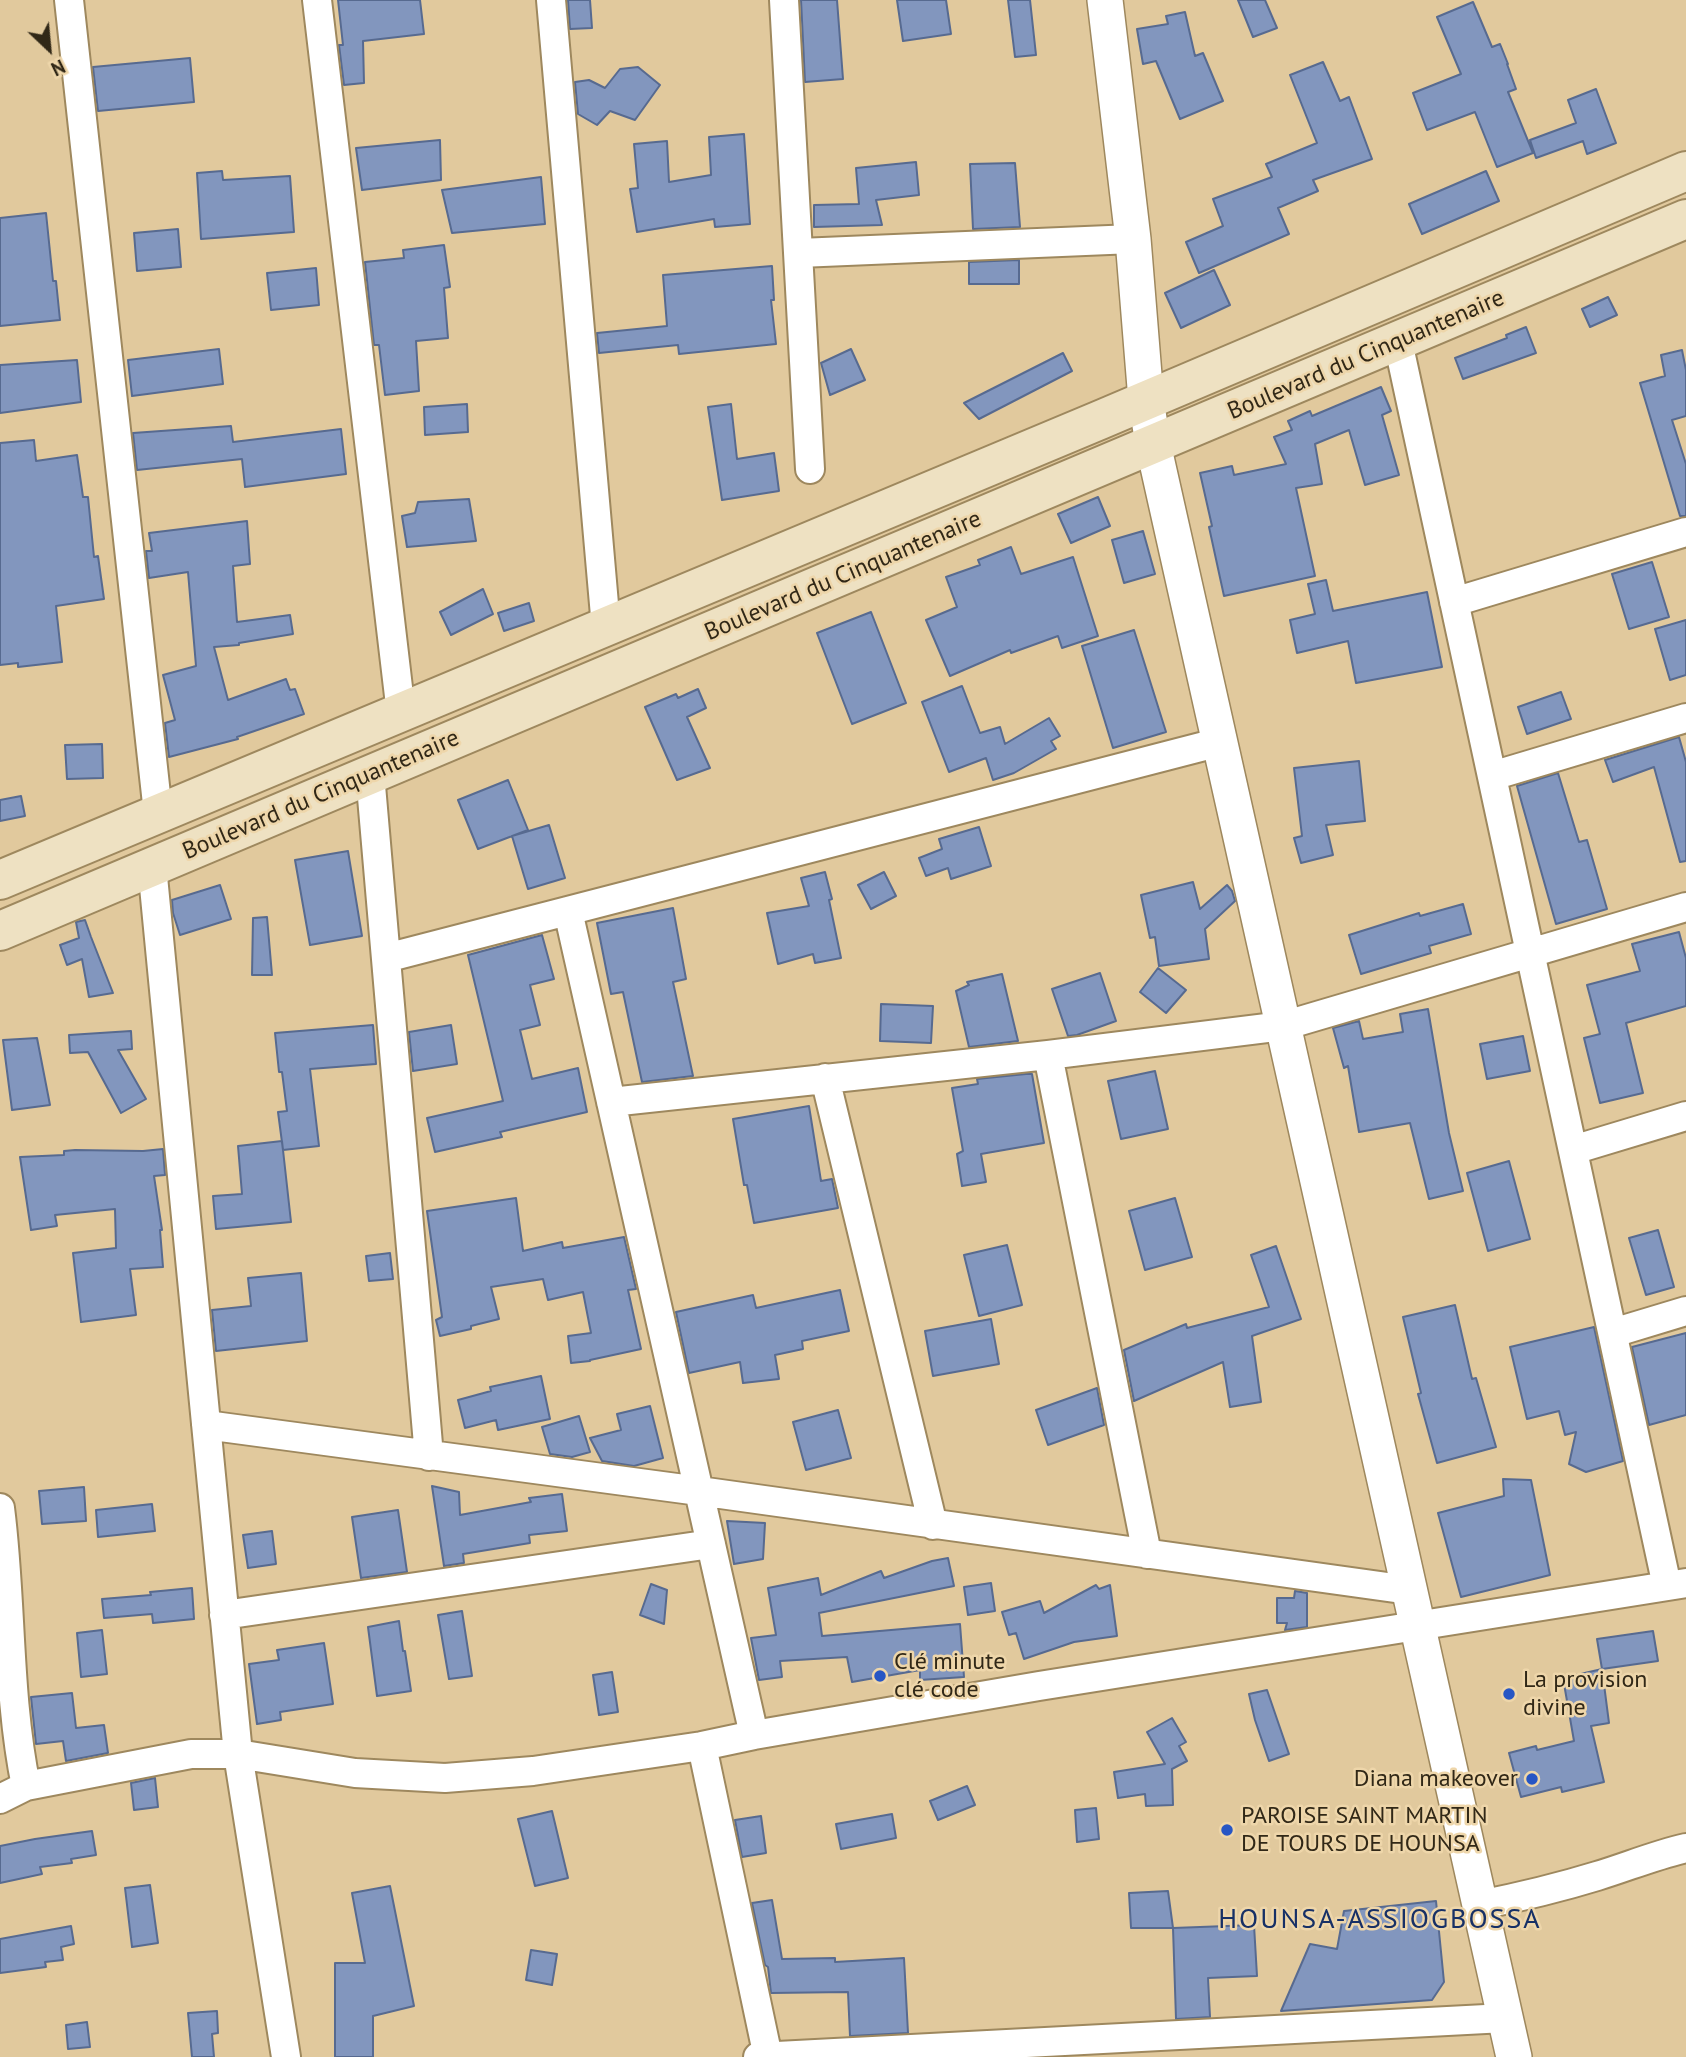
<!DOCTYPE html>
<meta charset="utf-8">
<style>
body{margin:0}
#map{position:relative;width:1686px;height:2057px;overflow:hidden;background:#e1c99d;font-family:"PT Sans",sans-serif}
canvas{display:block}
.north{position:absolute;left:14px;top:14px;width:70px;height:70px;-webkit-text-stroke:5px #eed6aa;paint-order:stroke;rotate:154deg;font-size:19px;font-weight:700;line-height:28px;text-align:center;color:#312817}
.north::after{content:'';display:block;margin:auto;width:24px;height:32px;background:#312817;clip-path:polygon(50% 0,100% 100%,50% 72%,0 100%)}
</style>
<div id="map">
<canvas width="1686" height="2057"></canvas>
<div class="north">N</div>
</div>
<script>
const context = document.querySelector('canvas').getContext('2d');
context.lineJoin = 'round';
function paint(path, color) {
  context.fillStyle = color;
  context.fill(path, 'evenodd');
}
function stroke(path, color, width, dash) {
  context.strokeStyle = color;
  context.lineWidth = width;
  context.lineCap = dash ? 'butt' : 'round';
  context.setLineDash(dash || []);
  context.stroke(path);
}
function write(font, color, halo, rows, align = 'center') {
  context.font = font + ' "PT Sans",sans-serif';
  context.lineWidth = 5;
  context.setLineDash([]);
  context.textBaseline = 'middle';
  context.strokeStyle = halo;
  context.fillStyle = color;
  for (const [text, x, y, turn = 0] of rows) {
    context.save();
    context.translate(x, y);
    context.rotate((+turn || 0) * Math.PI / 180);
    context.textAlign = isNaN(turn) ? turn : align;
    if (halo) context.strokeText(text, 0, 0);
    context.fillText(text, 0, 0);
    context.restore();
  }
}
const building = new Path2D(`
 M 338,0 L 420,0 L 424,34 L 363,41 L 364,83 L 344,85 L 339,45 L 343,45 Z
 M 568,0 L 590,0 L 592,28 L 570,29 Z
 M 801,0 L 837,0 L 843,79 L 805,82 Z
 M 897,0 L 946,0 L 951,34 L 903,41 Z
 M 1008,0 L 1030,0 L 1036,55 L 1015,57 Z
 M 1238,0 L 1265,0 L 1277,28 L 1253,37 Z
 M 1473,2 L 1492,47 L 1500,44 L 1508,64 L 1507,64 L 1516,89 L 1508,92 L 1533,153 L 1497,167 L 1475,112 L 1427,130 L 1413,93 L 1461,74 L 1437,17 Z
 M 1185,12 L 1195,56 L 1203,53 L 1223,101 L 1180,119 L 1156,61 L 1143,64 L 1137,29 L 1168,24 L 1166,16 Z
 M 190,58 L 194,102 L 98,111 L 93,67 Z
 M 1323,62 L 1340,101 L 1349,97 L 1372,159 L 1313,180 L 1318,191 L 1278,208 L 1289,234 L 1199,273 L 1186,242 L 1223,226 L 1213,199 L 1272,177 L 1266,164 L 1317,143 L 1290,75 Z
 M 638,67 L 660,85 L 635,120 L 610,111 L 597,125 L 578,114 L 575,82 L 589,80 L 605,88 L 620,69 Z
 M 1596,89 L 1616,143 L 1587,154 L 1583,141 L 1536,158 L 1530,140 L 1576,123 L 1568,100 Z
 M 744,134 L 750,224 L 715,227 L 714,219 L 637,232 L 630,189 L 638,188 L 634,144 L 667,141 L 669,182 L 711,175 L 709,137 Z
 M 440,140 L 441,180 L 362,190 L 356,148 Z
 M 916,162 L 919,195 L 876,200 L 882,225 L 814,227 L 814,205 L 859,204 L 856,168 Z
 M 1015,163 L 1020,227 L 973,229 L 970,164 Z
 M 222,171 L 223,180 L 290,176 L 294,232 L 201,239 L 197,173 Z
 M 1486,171 L 1499,201 L 1422,234 L 1409,204 Z
 M 541,177 L 545,224 L 452,233 L 442,190 Z
 M 46,213 L 53,281 L 56,281 L 60,320 L 0,326 L 0,218 Z
 M 178,229 L 181,267 L 137,271 L 134,233 Z
 M 444,245 L 450,287 L 444,288 L 448,338 L 416,341 L 419,391 L 385,395 L 379,345 L 374,345 L 365,262 L 404,258 L 403,250 Z
 M 1019,260 L 1019,284 L 969,284 L 969,262 Z
 M 772,266 L 774,300 L 771,300 L 776,344 L 679,354 L 678,345 L 599,353 L 597,333 L 667,326 L 663,275 Z
 M 316,268 L 319,305 L 271,310 L 267,273 Z
 M 1214,270 L 1230,305 L 1181,328 L 1165,293 Z
 M 1608,297 L 1617,315 L 1590,327 L 1582,309 Z
 M 1526,327 L 1536,353 L 1463,379 L 1455,358 L 1507,338 L 1506,335 Z
 M 219,349 L 223,384 L 132,396 L 128,360 Z
 M 851,349 L 865,380 L 830,395 L 821,363 Z
 M 1682,350 L 1686,370 L 1686,416 L 1672,420 L 1686,464 L 1686,516 L 1680,516 L 1640,383 L 1665,376 L 1661,355 Z
 M 1063,353 L 1072,371 L 979,419 L 964,403 Z
 M 77,360 L 81,402 L 0,413 L 0,365 Z
 M 1381,387 L 1391,411 L 1382,415 L 1399,475 L 1365,485 L 1349,430 L 1315,444 L 1322,484 L 1296,488 L 1315,576 L 1224,596 L 1209,527 L 1212,526 L 1200,473 L 1232,466 L 1234,475 L 1286,464 L 1274,437 L 1292,430 L 1288,421 L 1310,411 L 1312,416 Z
 M 467,404 L 468,432 L 425,435 L 424,407 Z
 M 731,404 L 737,459 L 774,453 L 779,491 L 722,500 L 708,407 Z
 M 231,426 L 233,442 L 341,429 L 346,474 L 245,487 L 242,459 L 137,470 L 133,433 Z
 M 34,440 L 36,461 L 77,455 L 83,497 L 88,497 L 94,557 L 98,556 L 104,599 L 56,606 L 62,662 L 18,667 L 18,663 L 0,665 L 0,443 Z
 M 1098,497 L 1110,526 L 1071,543 L 1058,514 Z
 M 469,499 L 476,541 L 407,547 L 402,516 L 415,513 L 418,502 Z
 M 247,521 L 250,564 L 233,566 L 237,622 L 290,615 L 293,634 L 239,643 L 239,645 L 214,647 L 228,700 L 286,679 L 290,690 L 295,689 L 304,714 L 237,737 L 238,739 L 169,757 L 165,723 L 175,720 L 163,675 L 196,666 L 188,572 L 149,578 L 146,551 L 152,551 L 149,533 Z
 M 1143,531 L 1155,574 L 1124,583 L 1112,540 Z
 M 1011,547 L 1021,574 L 1073,557 L 1098,636 L 1062,648 L 1058,636 L 1011,653 L 1010,650 L 950,676 L 926,620 L 957,607 L 946,577 L 980,565 L 978,560 Z
 M 1652,562 L 1669,617 L 1629,629 L 1612,574 Z
 M 1326,580 L 1333,611 L 1427,592 L 1442,667 L 1356,683 L 1348,641 L 1297,653 L 1290,620 L 1315,614 L 1308,584 Z
 M 483,589 L 493,614 L 451,635 L 440,612 Z
 M 529,603 L 534,621 L 504,631 L 498,613 Z
 M 871,612 L 906,703 L 852,724 L 817,633 Z
 M 1686,620 L 1686,675 L 1670,680 L 1655,629 Z
 M 1134,630 L 1166,732 L 1113,748 L 1082,646 Z
 M 962,686 L 980,733 L 1000,727 L 1005,744 L 1049,718 L 1060,736 L 1051,741 L 1056,749 L 1014,773 L 993,780 L 986,758 L 949,772 L 922,702 Z
 M 698,689 L 706,708 L 687,717 L 710,768 L 677,780 L 645,707 L 676,694 L 678,698 Z
 M 1561,692 L 1571,719 L 1527,734 L 1518,707 Z
 M 1679,737 L 1686,762 L 1686,861 L 1680,862 L 1654,767 L 1613,782 L 1605,760 Z
 M 102,744 L 103,778 L 67,779 L 65,745 Z
 M 1359,761 L 1365,821 L 1326,825 L 1333,855 L 1301,863 L 1294,838 L 1302,836 L 1294,768 Z
 M 1558,773 L 1579,842 L 1587,840 L 1607,909 L 1556,924 L 1517,786 Z
 M 508,780 L 528,830 L 478,849 L 458,800 Z
 M 21,796 L 25,816 L 0,821 L 0,800 Z
 M 549,825 L 565,878 L 528,889 L 512,836 Z
 M 979,827 L 991,866 L 951,879 L 948,868 L 926,876 L 919,858 L 942,849 L 939,839 Z
 M 348,851 L 362,936 L 310,945 L 295,860 Z
 M 825,872 L 832,899 L 829,900 L 841,958 L 815,963 L 813,954 L 778,964 L 767,913 L 809,906 L 801,878 Z
 M 884,872 L 896,896 L 871,909 L 858,885 Z
 M 1193,882 L 1200,909 L 1227,885 L 1232,891 L 1235,901 L 1205,929 L 1209,959 L 1159,966 L 1155,937 L 1150,938 L 1141,895 Z
 M 220,885 L 231,919 L 180,935 L 173,913 L 172,900 Z
 M 1463,904 L 1471,934 L 1429,946 L 1431,953 L 1361,974 L 1349,935 L 1419,913 L 1420,916 Z
 M 673,908 L 686,979 L 673,982 L 693,1076 L 642,1082 L 623,992 L 611,994 L 597,923 Z
 M 267,917 L 272,975 L 252,975 L 253,918 Z
 M 85,920 L 91,937 L 113,993 L 89,997 L 82,959 L 67,965 L 60,945 L 79,938 L 76,922 Z
 M 1679,932 L 1686,958 L 1686,1006 L 1626,1023 L 1643,1093 L 1600,1103 L 1584,1038 L 1600,1034 L 1587,985 L 1640,971 L 1632,944 Z
 M 542,935 L 554,979 L 530,985 L 540,1025 L 520,1030 L 532,1079 L 578,1068 L 587,1112 L 500,1132 L 502,1137 L 435,1152 L 427,1118 L 503,1101 L 468,955 Z
 M 1158,968 L 1186,990 L 1166,1013 L 1140,992 Z
 M 1100,973 L 1116,1021 L 1077,1035 L 1068,1036 L 1052,989 Z
 M 1002,974 L 1018,1041 L 969,1047 L 956,991 L 969,985 L 967,982 Z
 M 881,1004 L 933,1006 L 931,1043 L 880,1041 Z
 M 1428,1009 L 1449,1133 L 1463,1191 L 1429,1199 L 1410,1123 L 1359,1132 L 1348,1066 L 1344,1068 L 1333,1028 L 1359,1021 L 1363,1039 L 1403,1032 L 1400,1014 Z
 M 373,1025 L 376,1064 L 310,1069 L 319,1146 L 283,1150 L 278,1112 L 287,1111 L 282,1072 L 279,1072 L 275,1033 Z
 M 451,1025 L 457,1064 L 413,1071 L 409,1032 Z
 M 131,1031 L 132,1049 L 118,1050 L 146,1099 L 121,1113 L 88,1052 L 70,1053 L 69,1035 Z
 M 1523,1036 L 1530,1071 L 1487,1079 L 1480,1044 Z
 M 37,1038 L 50,1105 L 12,1110 L 3,1040 Z
 M 1155,1071 L 1168,1129 L 1121,1139 L 1108,1081 Z
 M 1026,1074 L 1032,1074 L 1044,1143 L 981,1154 L 986,1182 L 962,1186 L 957,1154 L 963,1151 L 952,1088 L 978,1084 L 977,1079 Z
 M 809,1106 L 821,1181 L 832,1179 L 838,1208 L 754,1223 L 747,1185 L 744,1185 L 733,1119 Z
 M 282,1141 L 291,1222 L 216,1229 L 213,1196 L 242,1194 L 238,1146 Z
 M 163,1149 L 165,1175 L 154,1176 L 162,1230 L 160,1230 L 163,1267 L 130,1269 L 136,1315 L 81,1322 L 73,1253 L 116,1248 L 115,1209 L 55,1215 L 57,1226 L 31,1230 L 20,1157 L 64,1155 L 64,1151 L 75,1150 L 143,1151 Z
 M 1509,1161 L 1530,1239 L 1488,1251 L 1467,1173 Z
 M 516,1198 L 523,1251 L 562,1242 L 563,1248 L 624,1237 L 636,1289 L 628,1290 L 641,1349 L 590,1360 L 590,1361 L 571,1363 L 568,1336 L 591,1333 L 583,1292 L 548,1300 L 543,1279 L 491,1287 L 499,1319 L 471,1326 L 471,1329 L 440,1336 L 436,1320 L 442,1317 L 427,1211 Z
 M 1175,1198 L 1192,1257 L 1145,1270 L 1129,1211 Z
 M 1658,1230 L 1674,1287 L 1646,1295 L 1629,1238 Z
 M 1007,1245 L 1022,1305 L 979,1316 L 964,1255 Z
 M 1276,1246 L 1301,1319 L 1252,1336 L 1261,1402 L 1230,1407 L 1223,1362 L 1134,1401 L 1124,1350 L 1186,1324 L 1187,1328 L 1269,1307 L 1251,1255 Z
 M 390,1253 L 393,1279 L 369,1281 L 366,1256 Z
 M 301,1273 L 307,1341 L 216,1351 L 212,1310 L 251,1306 L 248,1278 Z
 M 840,1290 L 849,1331 L 802,1341 L 803,1349 L 775,1355 L 779,1379 L 743,1383 L 740,1362 L 689,1373 L 676,1312 L 753,1295 L 756,1308 Z
 M 1455,1305 L 1472,1379 L 1476,1378 L 1496,1447 L 1437,1463 L 1418,1394 L 1421,1393 L 1403,1317 Z
 M 991,1319 L 999,1364 L 933,1376 L 925,1331 Z
 M 1594,1327 L 1623,1461 L 1586,1472 L 1569,1464 L 1576,1432 L 1565,1435 L 1559,1411 L 1527,1419 L 1510,1347 Z
 M 1686,1333 L 1686,1415 L 1649,1425 L 1632,1347 Z
 M 541,1376 L 550,1419 L 498,1430 L 496,1420 L 465,1428 L 458,1400 L 491,1391 L 490,1387 Z
 M 1097,1388 L 1104,1425 L 1048,1445 L 1036,1410 Z
 M 650,1406 L 663,1458 L 634,1466 L 602,1461 L 590,1438 L 621,1430 L 617,1414 Z
 M 838,1410 L 851,1458 L 806,1470 L 793,1422 Z
 M 579,1416 L 590,1452 L 572,1457 L 550,1454 L 542,1427 Z
 M 1503,1479 L 1531,1480 L 1550,1575 L 1461,1597 L 1438,1513 L 1504,1496 Z
 M 432,1486 L 459,1492 L 460,1515 L 531,1502 L 529,1498 L 562,1494 L 567,1531 L 529,1535 L 530,1543 L 463,1554 L 464,1563 L 444,1566 Z
 M 84,1487 L 86,1521 L 42,1524 L 39,1491 Z
 M 152,1504 L 155,1531 L 98,1537 L 96,1510 Z
 M 398,1510 L 407,1572 L 361,1578 L 352,1517 Z
 M 727,1521 L 765,1523 L 763,1559 L 734,1564 Z
 M 272,1531 L 276,1564 L 248,1568 L 243,1535 Z
 M 948,1558 L 954,1586 L 819,1613 L 822,1636 L 960,1624 L 964,1677 L 920,1680 L 920,1670 L 852,1682 L 847,1657 L 780,1661 L 782,1677 L 759,1680 L 751,1638 L 776,1635 L 768,1588 L 818,1578 L 821,1595 L 881,1571 L 884,1578 L 932,1561 Z
 M 991,1583 L 995,1611 L 968,1615 L 964,1587 Z
 M 651,1584 L 667,1590 L 664,1624 L 640,1615 Z
 M 1096,1585 L 1099,1589 L 1110,1585 L 1117,1636 L 1074,1642 L 1024,1659 L 1016,1633 L 1009,1635 L 1002,1612 L 1040,1601 L 1044,1613 Z
 M 192,1588 L 194,1619 L 153,1623 L 152,1614 L 104,1618 L 102,1599 L 151,1595 L 150,1592 Z
 M 1295,1591 L 1307,1593 L 1307,1627 L 1285,1630 L 1287,1623 L 1277,1623 L 1277,1598 L 1294,1598 Z
 M 462,1611 L 472,1676 L 449,1679 L 438,1615 Z
 M 399,1621 L 403,1651 L 405,1651 L 411,1691 L 377,1696 L 368,1627 Z
 M 102,1630 L 107,1674 L 81,1677 L 77,1633 Z
 M 1653,1631 L 1658,1661 L 1602,1669 L 1597,1639 Z
 M 324,1643 L 333,1704 L 280,1712 L 281,1720 L 257,1724 L 249,1664 L 279,1660 L 277,1650 Z
 M 1602,1669 L 1609,1723 L 1591,1726 L 1604,1782 L 1562,1792 L 1561,1787 L 1521,1797 L 1509,1753 L 1536,1746 L 1537,1750 L 1574,1741 L 1563,1678 Z
 M 612,1672 L 618,1712 L 599,1715 L 593,1675 Z
 M 1267,1690 L 1289,1754 L 1269,1761 L 1255,1720 L 1249,1694 Z
 M 72,1693 L 76,1728 L 104,1725 L 108,1753 L 66,1761 L 63,1741 L 36,1744 L 31,1697 Z
 M 1172,1718 L 1186,1742 L 1179,1746 L 1187,1761 L 1172,1769 L 1173,1805 L 1146,1806 L 1145,1794 L 1118,1798 L 1114,1772 L 1165,1764 L 1147,1732 Z
 M 155,1778 L 158,1807 L 134,1810 L 131,1783 Z
 M 967,1786 L 975,1805 L 938,1820 L 930,1801 Z
 M 1096,1808 L 1099,1839 L 1077,1842 L 1075,1810 Z
 M 552,1811 L 568,1878 L 535,1886 L 518,1819 Z
 M 892,1814 L 896,1838 L 841,1849 L 836,1824 Z
 M 761,1816 L 766,1853 L 742,1857 L 735,1820 Z
 M 92,1831 L 96,1855 L 71,1859 L 72,1863 L 40,1867 L 42,1874 L 0,1883 L 0,1846 L 35,1839 Z
 M 150,1885 L 158,1943 L 132,1947 L 125,1888 Z
 M 390,1886 L 414,2006 L 373,2016 L 373,2057 L 335,2057 L 335,1963 L 365,1963 L 352,1893 Z
 M 1168,1891 L 1173,1928 L 1131,1928 L 1129,1893 Z
 M 772,1900 L 782,1959 L 835,1958 L 835,1962 L 904,1958 L 908,2033 L 850,2036 L 848,1992 L 771,1993 L 768,1967 L 765,1965 L 752,1903 Z
 M 1436,1901 L 1444,1982 L 1432,2000 L 1281,2011 L 1310,1944 L 1337,1949 L 1344,1911 Z
 M 1254,1925 L 1257,1976 L 1208,1978 L 1210,2017 L 1176,2019 L 1173,1928 Z
 M 71,1926 L 74,1944 L 61,1947 L 63,1960 L 45,1962 L 46,1967 L 0,1973 L 0,1939 Z
 M 531,1950 L 557,1954 L 552,1985 L 526,1980 Z
 M 217,2011 L 218,2033 L 212,2034 L 214,2057 L 192,2057 L 188,2013 Z
 M 87,2022 L 90,2047 L 68,2049 L 66,2025 Z`);
const minor = new Path2D(`
 M 69,0 L 158,813
 M 317,0 L 401,713
 M 551,0 L 606,627
 M 784,0 L 810,469
 M 799,253 L 1133,239
 M 1398,342 L 1667,1586
 M 1454,602 L 1686,532
 M 370,774 L 429,1456
 M 1492,776 L 1686,718
 M 152,866 L 238,1754 L 286,2057
 M 568,911 L 754,1735
 M 386,958 L 1220,742
 M 1048,1055 L 1147,1554
 M 825,1078 L 933,1525
 M 611,1102 L 1048,1055 L 1283,1026 L 1686,907
 M 1573,1150 L 1686,1116
 M 1613,1333 L 1686,1311
 M 206,1425 L 699,1491 L 1409,1590
 M 0,1508 C 12,1600 7,1694 26,1786
 M 224,1615 L 711,1544
 M 702,1746 L 768,2057
 M 0,1799 L 26,1786 L 191,1754 L 238,1754 L 355,1773 L 445,1778 L 533,1771 L 702,1746 L 754,1735 L 1039,1686 L 1686,1583
 M 1480,1905 C 1520,1897 1558,1888 1597,1876 C 1627,1867 1655,1855 1686,1848
 M 758,2057 L 1505,2018`);
const tertiary = new Path2D(`
 M 1105,0 L 1133,239 L 1146,400 L 1153,444 L 1514,2057`);
const secondary = new Path2D(`
 M 0,880 L 1100,420 L 1686,171
 M 0,931 L 1686,219`);
const markers = [
 [880,1676,7,"#2756c4"],
 [1509,1694,7,"#2756c4"],
 [1532,1779,7,"#2756c4"],
 [1227,1830,7,"#2756c4"]
];
const streetNames = [
 ["Boulevard du Cinquantenaire",1366,355,-23],
 ["Boulevard du Cinquantenaire",843,576,-23],
 ["Boulevard du Cinquantenaire",321,795,-23]
];
const poiNames = [
 ["Clé minute",894,1662],
 ["clé code",894,1690],
 ["La provision",1523,1680],
 ["divine",1523,1708],
 ["Diana makeover",1518,1779,"right"],
 ["PAROISE SAINT MARTIN",1241,1816],
 ["DE TOURS DE HOUNSA",1241,1844]
];
const quarterNames = [
 ["HOUNSA-ASSIOGBOSSA",1380,1920]
];
paint(building, '#8296be');
stroke(building, '#576a90', 2);
stroke(minor, '#9e885e', 32);
stroke(tertiary, '#9e885e', 38);
stroke(secondary, '#9e885e', 42);
stroke(minor, '#fff', 28);
stroke(tertiary, '#fff', 35);
stroke(secondary, '#eee1c2', 38);
for (const [x, y, r, color] of markers) {
  const dot = new Path2D();
  dot.arc(x, y, r, 0, 2 * Math.PI);
  context.fillStyle = color;
  context.fill(dot);
  stroke(dot, '#eed6aa', 2.5);
}
write('24px', '#312817', '#eed6aa', streetNames);
write('24px', '#312817', '#eed6aa', poiNames, 'left');
context.letterSpacing = '2px';
write('28px', '#173066', '#eed6aa', quarterNames);
context.letterSpacing = '0px';
</script>
